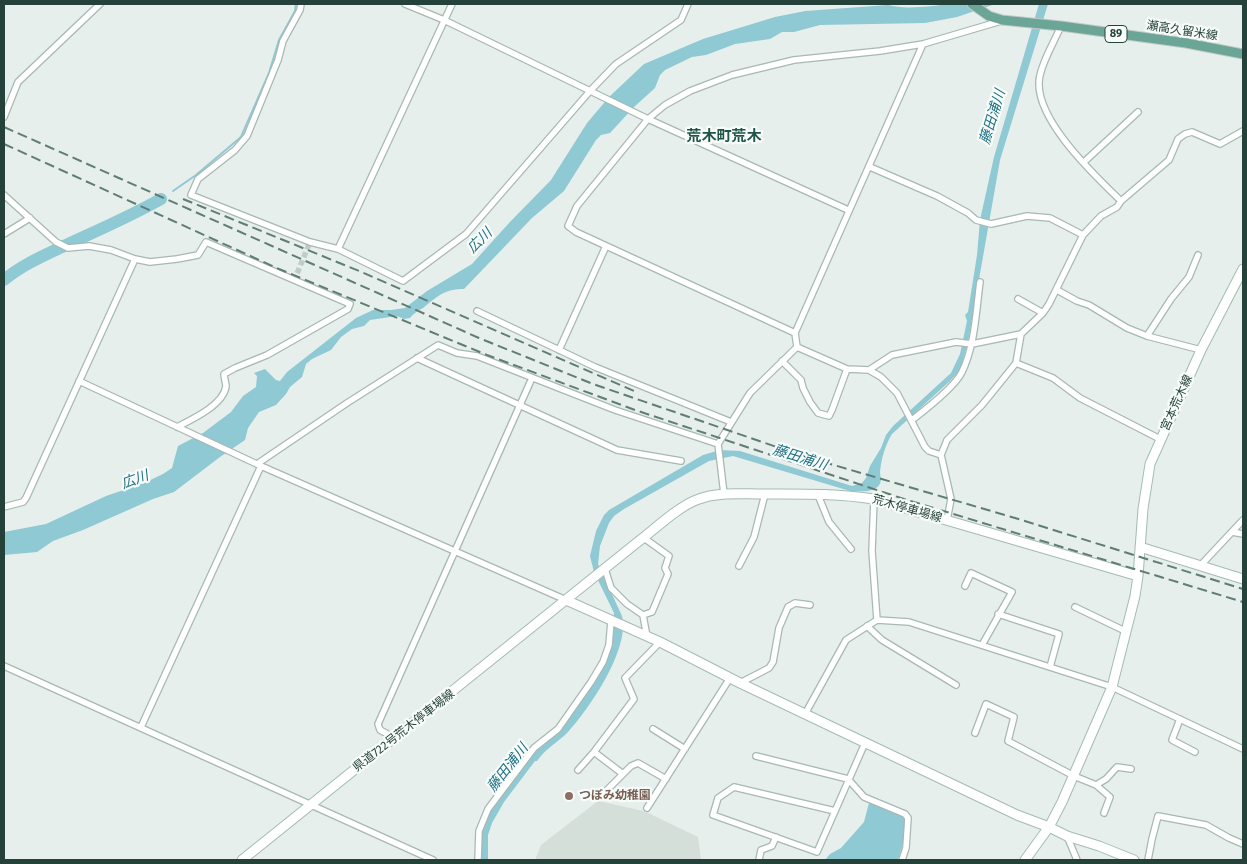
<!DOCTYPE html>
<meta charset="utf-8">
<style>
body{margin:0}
#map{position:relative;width:1247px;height:864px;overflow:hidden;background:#e6efeb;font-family:"Fira Sans",sans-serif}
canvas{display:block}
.frame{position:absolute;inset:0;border:5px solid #24423a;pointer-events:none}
</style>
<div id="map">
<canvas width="1247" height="864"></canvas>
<div class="frame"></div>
</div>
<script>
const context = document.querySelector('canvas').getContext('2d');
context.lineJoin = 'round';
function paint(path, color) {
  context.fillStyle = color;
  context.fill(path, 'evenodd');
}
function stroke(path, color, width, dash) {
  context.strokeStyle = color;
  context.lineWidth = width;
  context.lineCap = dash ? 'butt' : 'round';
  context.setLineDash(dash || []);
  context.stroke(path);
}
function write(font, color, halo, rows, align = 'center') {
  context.font = font + ' "Fira Sans","Noto Sans JP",sans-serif';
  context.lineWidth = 4.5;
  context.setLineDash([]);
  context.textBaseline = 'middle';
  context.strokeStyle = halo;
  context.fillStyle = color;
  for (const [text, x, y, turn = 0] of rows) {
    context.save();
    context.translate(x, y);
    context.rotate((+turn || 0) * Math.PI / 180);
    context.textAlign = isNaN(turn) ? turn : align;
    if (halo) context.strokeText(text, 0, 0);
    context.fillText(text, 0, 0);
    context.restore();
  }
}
const built = new Path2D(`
 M 598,801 L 644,811 L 698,837 L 701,860 L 535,860 L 541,845 Z`);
const water = new Path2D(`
 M 950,4 L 995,4 L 957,17 L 925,23 L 820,25 L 794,32 L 782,32 L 770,39 L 735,44 L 706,55 L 692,57 L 665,70 L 660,75 L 655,88 L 634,107 L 610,133 L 601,135 L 596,140 L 564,191 L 532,218 L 464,289 C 446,288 436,297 423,308 C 418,311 414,313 410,318 L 404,319 L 397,316 L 370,320 L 364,326 L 352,329 L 341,337 L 331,350 L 312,359 L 306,364 L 302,377 L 290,387 L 286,394 L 276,405 L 259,412 L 248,428 L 245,440 L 220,457 L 174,492 L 153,499 L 83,530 L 53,541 L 37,552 L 4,555 L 4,532 L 46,524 L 106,496 L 144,483 L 163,474 L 172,468 L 178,446 L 203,433 L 231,412 L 243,396 L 256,387 L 257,376 L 254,373 L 265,369 L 276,380 L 280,381 L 287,372 L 356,318 L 373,310 L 391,310 L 405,308 L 427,291 L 472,264 L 509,223 L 551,180 L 587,123 L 609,97 L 644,64 L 703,39 L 775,17 L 805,11 L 888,5 C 905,10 932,6 950,4 Z
 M 1039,4 L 1048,4 L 1000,160 L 968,342 L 960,370 L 950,381 L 892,434 C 885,445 881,460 880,472 C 880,475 881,478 881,480 C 879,494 860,491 850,491 L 733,456 L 709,461 L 624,509 L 614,516 L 609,523 L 600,546 L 598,564 L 622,616 C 630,649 590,708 568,732 C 558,742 545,749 537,761 L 535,761 L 504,802 L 492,823 L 488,835 L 488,860 L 481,860 L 482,832 L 489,811 L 537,750 L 563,726 L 600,674 L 608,657 L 612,642 L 614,613 L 594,572 L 590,556 L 596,531 L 604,515 L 609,510 L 703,455 L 720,450 L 740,451 L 852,486 L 862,483 L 866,478 L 870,466 L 881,448 L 886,435 L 893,426 L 951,373 L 960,354 L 967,321 L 965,315 L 968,312 L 977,255 L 980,220 L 994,157 Z
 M 869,803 L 904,815 L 905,837 L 898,860 L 825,860 L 830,854 L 841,848 L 864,822 Z`);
const stream = new Path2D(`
 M 173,191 L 196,175 L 241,137 L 269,73 L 279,40 L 295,11 L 296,4`);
const river = new Path2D(`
 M 4,280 C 22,265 43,256 64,246 C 96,231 129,217 161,199`);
const streetTunnel = new Path2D(`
 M 294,281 L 310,242`);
const street = new Path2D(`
 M 301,4 L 300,10 L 283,41 L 278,60 L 247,136 L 235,150 L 198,179 L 191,195 L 310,242 L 338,249 L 403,281 L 466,234 L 590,91 L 616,64 L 681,20 L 688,4
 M 405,4 L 444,20 L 648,119 L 848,210
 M 1061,26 C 1054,42 1044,58 1040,75 C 1030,115 1094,175 1121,201
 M 4,117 L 18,82 L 100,4
 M 1084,162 L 1138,112
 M 870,167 L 937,196 L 968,213 L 976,220 L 991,224 L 1027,216 L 1050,218 L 1083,235
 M 4,195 L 56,242 L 68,248 L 89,246 L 111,250 L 135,259 L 150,262 L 177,259 L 198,255 L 206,242 L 350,304 L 348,309 L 267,355 L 235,368 L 224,374 C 224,378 226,383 226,386 C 224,405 191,420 177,427
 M 4,234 L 30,218
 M 338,249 L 452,4
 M 1057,290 L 1077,301 L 1089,305 L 1127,328 L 1147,336 L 1201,350
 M 1018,299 L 1043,313
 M 477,311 L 595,367 L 731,422
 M 795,333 L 576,232 L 568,226 L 577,206 L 648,119 L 665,105 L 690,91 L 732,75 L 794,60 L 880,51 L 923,44 L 1001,21
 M 1147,336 L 1171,299 L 1189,277 L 1198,255
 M 797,347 L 795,333 L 923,44
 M 797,347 L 847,369 L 869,370 L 881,377 L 897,393 L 925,447 L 929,451 L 941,455
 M 559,350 L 606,246
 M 417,358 L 617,450 L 681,461
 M 782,361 L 801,380 L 803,388 L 810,402 L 818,413 L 829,416 L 832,410 L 847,369
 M 1016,363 L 1053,378 L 1080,398 L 1160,439
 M 869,370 L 892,355 L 956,342 L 972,344 L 1021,334 L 1043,313 L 1049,304 L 1083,235 L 1101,216 L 1117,207 L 1121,201 L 1169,160 L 1178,139 L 1185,134 L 1192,132 L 1220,144 L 1243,131
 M 79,381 L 261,466 L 566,600
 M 912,420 C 925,410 955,387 962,372 C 975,345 976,312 980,282
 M 257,464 L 347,403 L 438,345 L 457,353 L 477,356 L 615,410 L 718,444
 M 724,494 L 718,444 L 750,393 L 797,347
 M 818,495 L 829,522 L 851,549
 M 874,499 L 872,551 L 877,620
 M 4,507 L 23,502 L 26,498 L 135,259
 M 947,520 L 951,499 L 941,455 L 947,440 L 982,405 L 1016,363 L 1021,334
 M 1232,532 L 1243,534
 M 739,566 L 754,537 L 765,494
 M 1200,566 L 1243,520
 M 605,569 L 611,588 L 627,604 L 643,615 L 652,612 L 668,574 L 665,568 L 669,556 L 644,538
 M 965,586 L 971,573 L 1012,592 L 982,645
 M 1075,607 L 1125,631
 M 998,614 L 1059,634 L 1050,667
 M 643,615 L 647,637
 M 867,626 L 882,640 L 956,685
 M 4,666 L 433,860
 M 740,683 L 769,668 L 773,662 L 779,628 L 788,607 L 795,603 L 810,605
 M 805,714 L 846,640 L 877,620 L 909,622 L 1112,687 L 1243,749
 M 1180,719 L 1172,740 L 1195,752
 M 141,727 L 261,466
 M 653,729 L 685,749
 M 975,733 L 986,704 L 1014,717 L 1008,741 L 1074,776 L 1096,785 L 1106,779 L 1117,767 L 1131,769
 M 395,738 L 380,730 L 378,724 L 532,378
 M 594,752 L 623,774
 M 756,756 L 848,779 L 864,797 L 905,814 L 908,818 L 906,848 L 902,860
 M 578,770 L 594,752 L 634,699 L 625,678 L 660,642
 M 1096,785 L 1110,797 L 1104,813
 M 599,798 L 631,766 L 638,763 L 666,779
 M 647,808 L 730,678
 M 835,811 L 734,787 L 718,798 L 713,815 L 817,852 L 865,743
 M 1067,836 L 1077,860
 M 478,860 L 479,831 L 488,809 L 534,748 L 558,729 L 591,682 L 603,662 L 609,645 L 611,621
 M 759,860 L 761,850 L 772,846 L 776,837
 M 1148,860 L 1152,839 L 1158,816 L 1206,825 L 1229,838 L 1243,844`);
const secondary = new Path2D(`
 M 1140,547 L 1243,579
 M 566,600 L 660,642 L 740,683 L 1017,815 L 1049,827 L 1067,836 L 1099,846 L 1134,860
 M 242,860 L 639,541 C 655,529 680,505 699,499 C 717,492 740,494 759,494 C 798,494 836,493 874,499 L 1138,576
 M 1025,860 L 1049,827 L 1062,802 L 1112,687 L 1135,596 L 1138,576 L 1143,509 L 1150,464 L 1201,350 L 1243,269`);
const primary = new Path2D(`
 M 972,4 L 989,16 L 1002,20 L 1061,26 L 1186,43 L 1243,54`);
const rail = new Path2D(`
 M 4,127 L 479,338 L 593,384 L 803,456 L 1015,518 L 1243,589
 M 4,144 L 279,269 L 487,355 L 635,410 L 904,499 L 1243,602
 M 183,199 L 359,271 L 634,391`);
const markers = [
 [569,796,5,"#8d6e63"]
];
const shields = [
 [1116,34,22]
];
const shieldNames = [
 ["89",1116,34]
];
const streetNames = [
 ["瀬高久留米線",1182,31,9],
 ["宮本荒木線",1177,403,-66],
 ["荒木停車場線",907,509,16],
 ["県道722号荒木停車場線",404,731,-38]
];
const educationNames = [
 ["つぼみ幼稚園",579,796]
];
const waterNames = [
 ["藤田浦川",993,117,-73],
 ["広川",480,241,-45],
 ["藤田浦川",800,458,17],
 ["広川",135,480,-20],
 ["藤田浦川",508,768,-52]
];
const quarterNames = [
 ["荒木町荒木",724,137]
];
paint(built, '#d4dfda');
paint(water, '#8ec9d4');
stroke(stream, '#8ec9d4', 2);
stroke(river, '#8ec9d4', 12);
stroke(streetTunnel, '#bfccc8', 5.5, [5.5, 3]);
stroke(street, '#a8b8b2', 8);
stroke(secondary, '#a4bbb3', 11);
stroke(primary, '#c2cac8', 11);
stroke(street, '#fff', 5.5);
stroke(secondary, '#fff', 9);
stroke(primary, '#6aa596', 9);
stroke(rail, '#5f7d75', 2, [10, 5]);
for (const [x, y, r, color] of markers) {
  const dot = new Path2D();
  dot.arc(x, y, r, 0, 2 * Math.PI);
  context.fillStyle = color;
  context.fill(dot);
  stroke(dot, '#f7fbf9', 2);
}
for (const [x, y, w] of shields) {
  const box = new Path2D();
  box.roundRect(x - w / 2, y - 8.5, w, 17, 4);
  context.fillStyle = '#f7fbf9';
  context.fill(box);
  stroke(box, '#24423a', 1);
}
write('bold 11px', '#24423a', null, shieldNames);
write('12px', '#24423a', '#f7fbf9', streetNames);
write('bold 12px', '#785e54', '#f7fbf9', educationNames, 'left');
write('italic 14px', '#1c6f80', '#f7fbf9', waterNames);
write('bold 15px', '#1f5548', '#f7fbf9', quarterNames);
</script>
